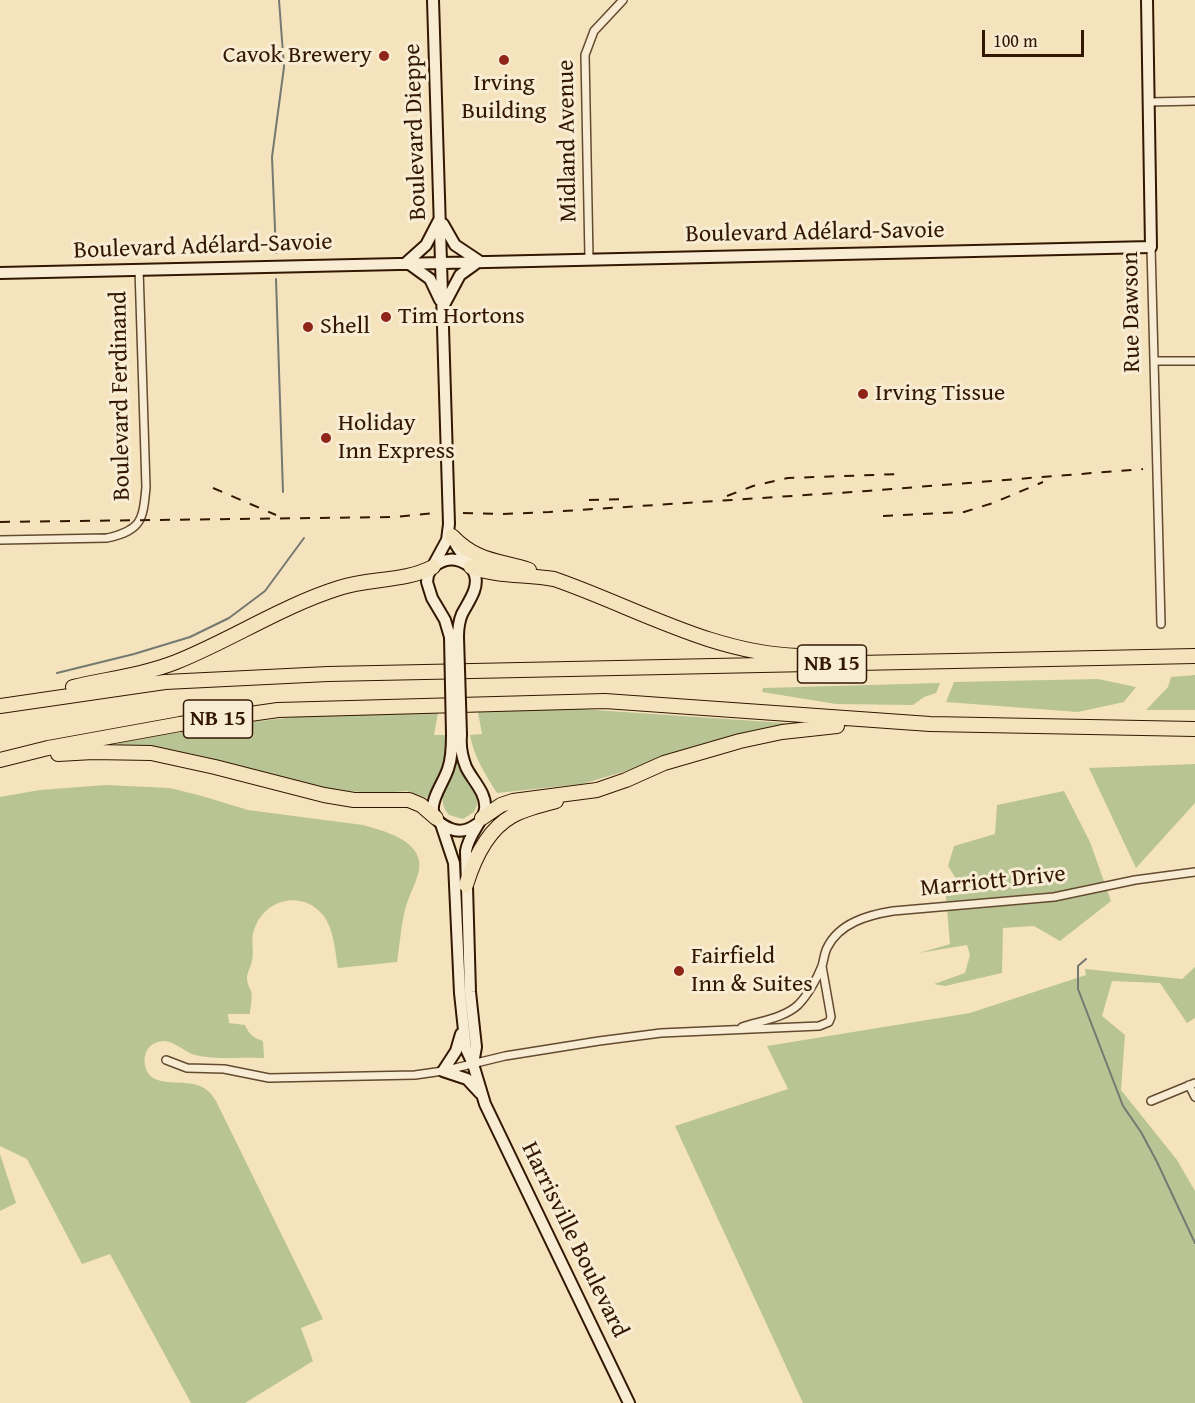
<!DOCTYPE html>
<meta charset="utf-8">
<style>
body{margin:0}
#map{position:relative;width:1195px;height:1403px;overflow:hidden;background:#f5e3bd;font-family:"Gentium Book Plus",serif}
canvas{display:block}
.scale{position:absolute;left:982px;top:30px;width:102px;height:27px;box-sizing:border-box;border:3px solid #331700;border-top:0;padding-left:8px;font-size:18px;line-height:21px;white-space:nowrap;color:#331700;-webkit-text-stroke:4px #f8edd4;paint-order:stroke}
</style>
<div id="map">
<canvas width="1195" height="1403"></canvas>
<div class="scale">100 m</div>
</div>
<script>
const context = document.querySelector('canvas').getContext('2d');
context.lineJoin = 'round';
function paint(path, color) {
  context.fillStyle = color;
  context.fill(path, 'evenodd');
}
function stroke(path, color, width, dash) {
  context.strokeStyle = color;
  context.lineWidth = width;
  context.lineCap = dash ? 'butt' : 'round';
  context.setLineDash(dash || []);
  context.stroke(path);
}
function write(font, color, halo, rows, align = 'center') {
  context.font = font + ' "Gentium Book Plus",serif';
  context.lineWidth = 6;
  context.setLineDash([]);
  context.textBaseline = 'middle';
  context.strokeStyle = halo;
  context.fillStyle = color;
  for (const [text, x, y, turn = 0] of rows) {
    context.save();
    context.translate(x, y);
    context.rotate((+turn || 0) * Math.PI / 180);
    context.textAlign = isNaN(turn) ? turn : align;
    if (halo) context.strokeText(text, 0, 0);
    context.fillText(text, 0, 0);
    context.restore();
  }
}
const green = new Path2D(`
 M 1195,675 L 1195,710 L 1146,710 L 1168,687 L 1171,677 Z
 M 1098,679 L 1136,687 L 1124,702 L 1078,712 L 946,702 L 954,682 Z
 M 940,683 L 936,693 L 924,697 L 913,705 L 836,704 L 762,692 L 763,688 Z
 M 566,708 L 799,724 L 698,750 L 582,784 L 497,793 C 485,774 474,757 470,735 L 482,734 L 478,712 L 438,713 L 434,735 L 447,735 L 446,759 L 427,798 L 407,791 L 379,793 L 331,790 L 107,746 L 110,744 L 210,727 L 312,715 Z
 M 459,757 L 477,794 L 477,805 L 474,812 L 463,819 L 449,815 C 433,797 452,777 456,758 Z
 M 1195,764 L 1195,803 L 1136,868 L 1089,768 Z
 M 106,785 L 170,788 L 202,796 L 248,810 L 363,825 C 384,831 425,841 419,871 C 416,882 410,894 406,906 C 401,924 400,943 397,962 L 338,968 C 335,951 334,929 323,915 C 303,891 268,898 256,925 C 249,939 255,948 252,961 C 251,967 247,972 247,978 C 247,983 249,987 251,991 C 253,998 250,1007 250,1014 L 228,1014 L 229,1023 L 245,1025 C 249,1034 253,1038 263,1041 L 264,1058 C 244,1057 215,1060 195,1055 C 181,1051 170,1034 153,1044 C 141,1051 142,1073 155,1079 C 168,1085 185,1080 200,1086 C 207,1089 212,1094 216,1101 L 323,1319 L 301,1328 L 313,1361 L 245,1403 L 191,1403 L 110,1254 L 82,1264 L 27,1159 L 0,1146 L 0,797 L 40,790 Z
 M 1064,791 L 1090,842 L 1111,901 L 1060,941 L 1034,926 L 1003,928 L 1002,973 L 945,986 L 934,984 L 965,973 L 970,955 L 967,945 L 919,953 L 950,944 L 945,885 L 956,879 L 948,866 L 954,846 L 995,834 L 997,805 Z
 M 1195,967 L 1195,1018 L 1187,1023 L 1160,983 L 1112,981 L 1102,1016 L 1125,1035 L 1121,1090 L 1177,1160 L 1195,1191 L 1195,1403 L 803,1403 L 675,1126 L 788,1089 L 767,1046 L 970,1013 L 1086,975 L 1085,969 L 1182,979 Z
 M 0,1154 L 16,1203 L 0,1211 Z`);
const stream = new Path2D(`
 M 276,253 L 272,157 L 284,67 L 279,0
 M 276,279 L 283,492
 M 57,673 L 134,654 L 190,637 L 229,618 L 265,591 L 304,538
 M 1086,959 L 1078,966 L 1078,989 L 1123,1106 L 1141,1132 L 1157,1162 L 1195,1243`);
const street = new Path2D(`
 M 1150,102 L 1195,101
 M 1151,247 L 1161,624
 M 589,258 L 585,55 L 594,31 L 623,0
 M 1154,361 L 1195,361
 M 0,540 L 107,538 C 142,530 143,520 146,487 L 139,269
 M 742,1027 C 760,1021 784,1018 798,1005 C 807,996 817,979 822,966 C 824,960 824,954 827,948 C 839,923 868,915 893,911 L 1054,897 L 1135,880 L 1195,872
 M 166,1060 L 187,1068 L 224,1069 L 269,1078 L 415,1075 L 443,1071 L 505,1056 L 599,1041 L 661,1033 L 819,1026 L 829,1022 L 831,1017 L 822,966
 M 1189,1085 L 1195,1097
 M 1151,1101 L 1195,1083`);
const secondary = new Path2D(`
 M 433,0 L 449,524 L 447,540 L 428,575 L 427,582 L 432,598 L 445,620 L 450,637
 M 443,224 L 455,245 L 479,261
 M 407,262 L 426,245 L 439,220
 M 408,263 L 430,279 L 440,300
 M 0,273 L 1151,247 L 1147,0
 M 444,305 L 460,275 L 478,262
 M 453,539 C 458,552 471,562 475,575 C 479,589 468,602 462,614 C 459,621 458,629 458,637
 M 433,567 C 445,558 455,557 468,565
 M 452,735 C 452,747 452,758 448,769 C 441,790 416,815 451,829 C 461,833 469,830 477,824
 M 461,735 C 460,746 462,757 466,767 C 472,780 487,793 485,809 C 483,822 469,833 466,851 L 470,992 L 476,1047 L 473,1064
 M 441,824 L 454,863 L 460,993 L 466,1049 L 473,1064 L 485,1104 L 629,1403
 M 461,1034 L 456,1051 L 443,1071 L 467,1079 L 480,1093`);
const highway = new Path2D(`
 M 452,536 C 477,562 498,560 529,570
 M 471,567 C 498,577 526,574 554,579 C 635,607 711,653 798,656
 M 73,687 C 107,679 143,675 176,662 C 231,640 282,606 339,588 C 369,578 404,582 433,567
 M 0,706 L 165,682 L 328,674 L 1195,656
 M 58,754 L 93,752 L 151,753 L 215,767 L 324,795 L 354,800 L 409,800 L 421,805 L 436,818
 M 0,760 L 48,748 L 180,724 L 278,710 L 605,701 L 930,724 L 1195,729
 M 482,818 L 501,805 L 513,801 L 597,790 L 626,780 L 664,763 L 740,741 L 782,732 L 837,726
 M 466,885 C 474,859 487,830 512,816 C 524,809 542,805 556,801`);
const rail = new Path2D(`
 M 213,488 L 276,515
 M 727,496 L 753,486 L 788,478 L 901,474
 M 589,500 L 628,499
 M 463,513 L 503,514 L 549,512 L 867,491 L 1143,469
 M 883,516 L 964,512 L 993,503 L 1043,482
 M 0,522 L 396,517 L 434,513`);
const secondaryBridge = new Path2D(`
 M 450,637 L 452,735
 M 458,637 L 461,735`);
const markers = [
 [384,56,6,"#8f2418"],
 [504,60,6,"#8f2418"],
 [386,317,6,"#8f2418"],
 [308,327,6,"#8f2418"],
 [863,394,6,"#8f2418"],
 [326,438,6,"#8f2418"],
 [679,971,6,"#8f2418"]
];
const shields = [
 [832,664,69],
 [218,719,69]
];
const shieldNames = [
 ["NB 15",832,664],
 ["NB 15",218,719]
];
const poiNames = [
 ["Cavok Brewery",372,56,"right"],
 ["Irving",504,84,"center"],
 ["Building",504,112,"center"],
 ["Tim Hortons",398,317],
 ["Shell",320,327],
 ["Irving Tissue",875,394],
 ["Holiday",338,424],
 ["Inn Express",338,452],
 ["Fairfield",691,957],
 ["Inn & Suites",691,985]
];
const streetNames = [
 ["Boulevard Dieppe",416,132,-92],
 ["Midland Avenue",568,141,-91],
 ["Boulevard Adélard-Savoie",815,233,-1],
 ["Boulevard Adélard-Savoie",203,247,-2],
 ["Rue Dawson",1132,312,-91],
 ["Boulevard Ferdinand",121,396,-91],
 ["Marriott Drive",993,882,-6],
 ["Harrisville Boulevard",574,1240,64]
];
paint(green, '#b8c494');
stroke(stream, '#757971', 2);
stroke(street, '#644a2f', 10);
stroke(secondary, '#331700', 14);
stroke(highway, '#331700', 16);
stroke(street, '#f8edd4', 7);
stroke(secondary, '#f8edd4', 10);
stroke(highway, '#f5e3bd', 14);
stroke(rail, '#331700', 2, [10, 10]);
stroke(secondaryBridge, '#331700', 14, []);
stroke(secondaryBridge, '#f8edd4', 10);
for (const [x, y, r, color] of markers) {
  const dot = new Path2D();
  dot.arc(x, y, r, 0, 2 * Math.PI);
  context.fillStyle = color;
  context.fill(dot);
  stroke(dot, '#f8edd4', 2);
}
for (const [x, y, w] of shields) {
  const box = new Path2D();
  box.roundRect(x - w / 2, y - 19, w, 38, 4.5);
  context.fillStyle = '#f8edd4';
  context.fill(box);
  stroke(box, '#331700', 1.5);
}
write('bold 22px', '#331700', null, shieldNames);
write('24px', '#331700', '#f8edd4', poiNames, 'left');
write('24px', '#331700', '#f8edd4', streetNames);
</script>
